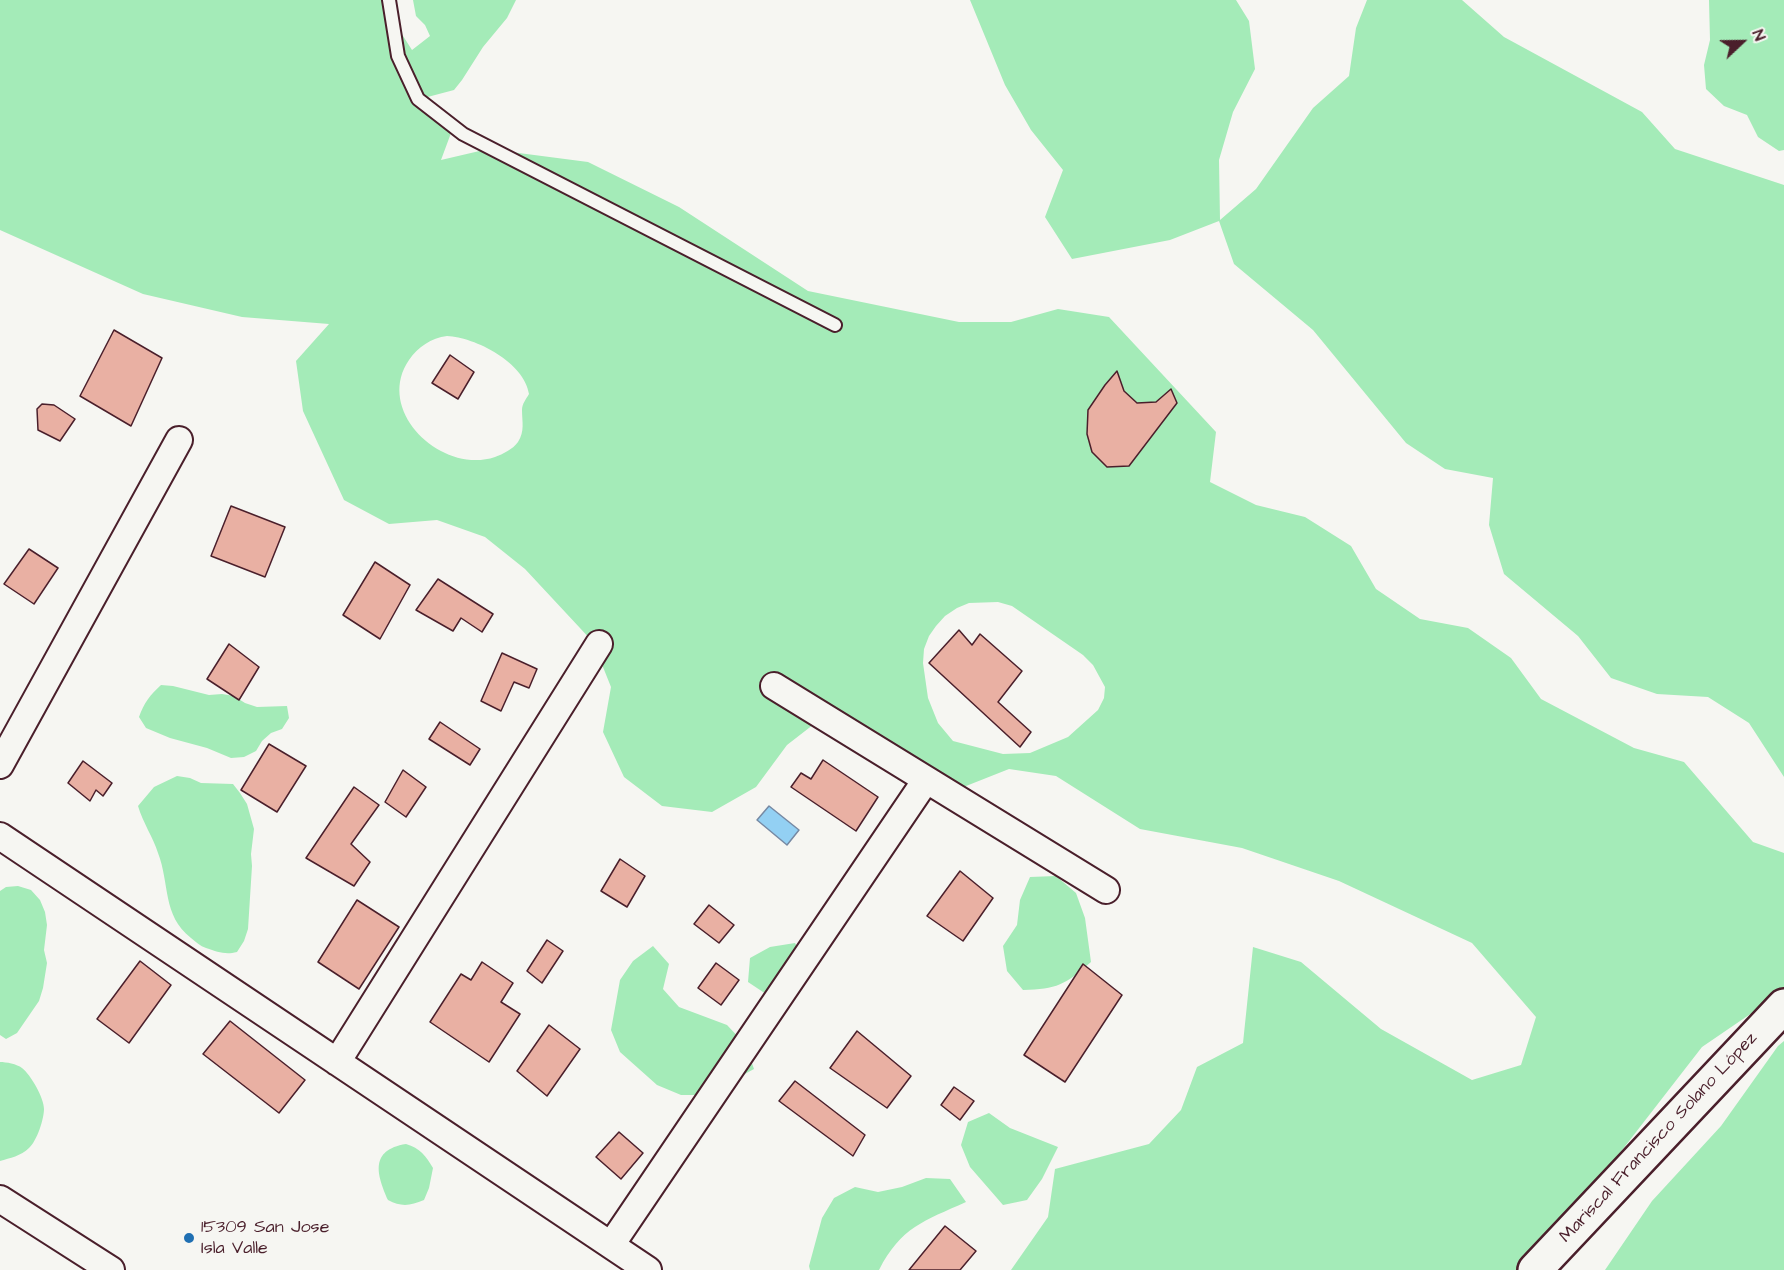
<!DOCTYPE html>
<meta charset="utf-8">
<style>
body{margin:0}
#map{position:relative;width:1784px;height:1270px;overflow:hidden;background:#f6f6f2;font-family:"Architects Daughter",sans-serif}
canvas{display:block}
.north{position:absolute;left:1712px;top:12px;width:60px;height:60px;-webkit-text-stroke:4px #f6f6f2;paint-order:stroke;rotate:68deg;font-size:16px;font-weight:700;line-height:24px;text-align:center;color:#4a1f2b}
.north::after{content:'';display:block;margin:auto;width:21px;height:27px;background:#4a1f2b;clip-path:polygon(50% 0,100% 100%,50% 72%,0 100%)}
</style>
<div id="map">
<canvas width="1784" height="1270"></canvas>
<div class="north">N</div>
</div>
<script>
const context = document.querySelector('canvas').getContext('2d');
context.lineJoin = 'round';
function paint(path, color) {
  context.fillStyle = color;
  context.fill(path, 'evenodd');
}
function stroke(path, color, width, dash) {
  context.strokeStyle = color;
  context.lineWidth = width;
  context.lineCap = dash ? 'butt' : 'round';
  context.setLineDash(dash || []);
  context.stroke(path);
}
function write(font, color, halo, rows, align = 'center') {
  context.font = font + ' "Architects Daughter",sans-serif';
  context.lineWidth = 4.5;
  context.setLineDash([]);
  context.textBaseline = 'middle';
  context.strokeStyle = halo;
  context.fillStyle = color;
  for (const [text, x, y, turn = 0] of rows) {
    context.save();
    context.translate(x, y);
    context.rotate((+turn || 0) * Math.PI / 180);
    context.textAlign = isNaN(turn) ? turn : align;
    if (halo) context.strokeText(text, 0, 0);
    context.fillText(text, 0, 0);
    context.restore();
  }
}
const green = new Path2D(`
 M 0,0 L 387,0 L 389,14 L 412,50 L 430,36 L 425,25 L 416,16 L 413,0 L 516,0 L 507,18 L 483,47 L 462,80 L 454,90 L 420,99 L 454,125 L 441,160 L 488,149 L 588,162 L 679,207 L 808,291 L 959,322 L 1011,322 L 1058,309 L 1109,317 L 1216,432 L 1210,482 L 1256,505 L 1305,517 L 1351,546 L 1376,589 L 1420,619 L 1468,628 L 1511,658 L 1541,699 L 1634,748 L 1684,762 L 1753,842 L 1784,853 L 1784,991 L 1702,1047 L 1529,1270 L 1011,1270 L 1048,1217 L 1055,1169 L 1149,1144 L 1181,1110 L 1197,1067 L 1243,1043 L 1253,947 L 1301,962 L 1381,1029 L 1472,1080 L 1521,1065 L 1536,1017 L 1472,943 L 1339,881 L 1242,848 L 1140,829 L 1056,776 L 1009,769 L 961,788 L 875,731 L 827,714 L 787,745 L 756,787 L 712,812 L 662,806 L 624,777 L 603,732 L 611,687 L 593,642 L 525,569 L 485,537 L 437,520 L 389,524 L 344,500 L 303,411 L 296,361 L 329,324 L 242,317 L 143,294 L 0,230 ZM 447,336 C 475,337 525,363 529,394 C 526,399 522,404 522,410 C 522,422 525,431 518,442 C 513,449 503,454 495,457 C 442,475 374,411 409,360 C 418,347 431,338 447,336 ZM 998,602 L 1012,606 L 1083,655 L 1093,665 L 1105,687 L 1104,698 L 1098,710 L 1068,737 L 1030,753 L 1003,754 L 953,741 L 938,723 L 928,698 L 923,663 L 924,649 L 929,636 L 936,626 L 945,616 L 957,608 L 969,603 Z
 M 970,0 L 1236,0 L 1249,21 L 1255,69 L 1233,112 L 1219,160 L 1220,220 L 1256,189 L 1313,108 L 1349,76 L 1356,28 L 1367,0 L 1462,0 L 1504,37 L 1642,112 L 1675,149 L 1784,185 L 1784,777 L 1749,723 L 1708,697 L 1657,694 L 1611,678 L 1578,636 L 1504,574 L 1489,525 L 1493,478 L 1445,469 L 1406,443 L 1313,330 L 1234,264 L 1219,221 L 1170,240 L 1072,259 L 1045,217 L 1063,170 L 1031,130 L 1005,85 Z
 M 1709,0 L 1784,0 L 1784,150 L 1779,151 L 1758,137 L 1747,115 L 1724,106 L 1706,89 L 1704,65 L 1710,40 Z
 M 161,685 L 173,686 L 209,695 L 222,694 L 234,696 L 245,703 L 257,707 L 287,706 L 289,718 L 282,729 L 271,733 L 262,741 L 256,751 L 244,757 L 231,758 L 207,748 L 170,738 L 146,728 L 139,717 C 144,703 150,695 161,685 Z
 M 177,776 L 190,778 L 201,783 L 233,784 L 240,793 L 247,804 L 254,829 L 251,854 L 252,866 L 248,929 L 244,941 L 237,952 C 225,955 218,952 206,948 C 200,946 196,942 191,938 C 162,915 170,884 158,853 C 153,837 143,823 138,806 L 154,787 Z
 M 1056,876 L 1076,893 L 1085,918 L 1091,962 C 1065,985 1057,989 1023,990 L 1007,971 L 1003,946 L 1017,925 L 1020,900 L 1030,877 Z
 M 18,886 L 31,890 L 40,900 L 45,912 L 47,925 L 44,950 L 47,963 L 43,988 L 39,1001 L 17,1033 L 6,1039 L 0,1035 L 0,891 L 6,887 Z
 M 795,943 L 807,965 L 769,996 L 748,982 L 750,958 L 770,947 Z
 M 653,946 L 669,964 L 663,989 L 679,1007 L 727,1025 L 745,1044 L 754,1069 L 706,1095 L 681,1095 L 657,1085 L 620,1052 L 611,1030 L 620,980 L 633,961 Z
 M 1784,1041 L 1784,1270 L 1605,1270 L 1652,1201 L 1721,1126 L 1778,1046 Z
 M 0,1062 C 6,1062 17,1064 22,1068 C 31,1075 44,1098 44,1109 C 44,1119 37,1141 29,1148 C 21,1156 10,1158 0,1161 Z
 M 989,1113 L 1010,1128 L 1058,1147 L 1042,1179 L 1027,1200 L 1003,1205 L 970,1167 L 961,1145 L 968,1122 Z
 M 406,1144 C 420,1148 426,1156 433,1168 L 429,1188 L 424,1200 C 410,1206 401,1207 388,1200 C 377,1175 369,1150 406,1144 Z
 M 926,1178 L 950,1179 L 966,1202 C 924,1221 901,1227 879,1270 L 810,1270 L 809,1266 L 822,1218 L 834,1198 L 855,1187 L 878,1192 L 902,1187 Z`);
const water = new Path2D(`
 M 769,806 L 799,830 L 787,845 L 757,820 Z`);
const building = new Path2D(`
 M 114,330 L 162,358 L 131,426 L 80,396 Z
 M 450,355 L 474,372 L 458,399 L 432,383 Z
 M 1117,371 L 1124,391 L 1137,403 L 1156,402 L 1171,389 L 1177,403 L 1129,466 L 1107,467 L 1092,452 L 1087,434 L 1088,410 L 1105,385 Z
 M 42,404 L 54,405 L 75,419 L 60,441 L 38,430 L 37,409 Z
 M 231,506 L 285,527 L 265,577 L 211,556 Z
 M 29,549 L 58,568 L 34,604 L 4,584 Z
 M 375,562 L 410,585 L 380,639 L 343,615 Z
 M 438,579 L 493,614 L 482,632 L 461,618 L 453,631 L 416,610 Z
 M 959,630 L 972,645 L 980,634 L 1022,671 L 998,702 L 1031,732 L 1020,747 L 929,663 Z
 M 229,644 L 259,667 L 239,700 L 207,679 Z
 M 502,653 L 537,669 L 529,688 L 514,682 L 501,711 L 481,701 Z
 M 440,722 L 480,749 L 470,765 L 429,739 Z
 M 269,744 L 306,766 L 277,812 L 241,790 Z
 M 823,760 L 878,797 L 856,831 L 791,787 L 801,773 L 811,779 Z
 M 83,761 L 112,783 L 103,796 L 96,790 L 90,801 L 68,783 Z
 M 403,770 L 426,787 L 406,817 L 385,802 Z
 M 354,787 L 379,805 L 351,844 L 370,862 L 354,886 L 306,858 Z
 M 620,859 L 645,876 L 627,907 L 601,891 Z
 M 960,871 L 993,898 L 963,941 L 927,916 Z
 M 357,900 L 399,927 L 359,989 L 318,962 Z
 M 709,905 L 734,925 L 719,943 L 694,924 Z
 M 547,940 L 563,951 L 542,983 L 527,971 Z
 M 140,961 L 171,985 L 129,1043 L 97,1019 Z
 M 482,962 L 513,983 L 501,1002 L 520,1014 L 489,1062 L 430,1022 L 461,974 L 471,980 Z
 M 716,963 L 739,980 L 721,1005 L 698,988 Z
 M 1083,964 L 1122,995 L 1065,1082 L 1024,1055 Z
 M 230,1021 L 305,1080 L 279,1113 L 203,1054 Z
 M 549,1025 L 580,1049 L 547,1096 L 517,1071 Z
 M 857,1031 L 911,1076 L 887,1108 L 830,1068 Z
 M 795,1081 L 865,1135 L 853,1156 L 779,1101 Z
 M 954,1087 L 974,1101 L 960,1120 L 941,1105 Z
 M 619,1132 L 643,1153 L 621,1179 L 596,1157 Z
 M 945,1226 L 976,1251 L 960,1270 L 909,1270 Z`);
const lane = new Path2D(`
 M 389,0 L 398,56 L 418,99 L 463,134 L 835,325`);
const street = new Path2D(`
 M 774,686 L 1106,890
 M 0,765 L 179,440
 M 0,836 L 648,1270
 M 337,1062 L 599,644
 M 0,1199 L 111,1270
 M 611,1245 L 926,780`);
const secondary = new Path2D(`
 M 1535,1270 L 1784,1006`);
const markers = [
 [189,1238,6,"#1f6fb2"]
];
const streetNames = [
 ["Mariscal Francisco Solano López",1659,1138,-47]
];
const poiNames = [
 ["15309 San Jose",201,1228],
 ["Isla Valle",201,1249]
];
paint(green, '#a4ebb8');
paint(water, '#93d0f3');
stroke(water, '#7689a3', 1.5);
paint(building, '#e9b0a3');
stroke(building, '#4a1f2b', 1.5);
stroke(lane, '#4a1f2b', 16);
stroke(street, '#4a1f2b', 30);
stroke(secondary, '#4a1f2b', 38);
stroke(lane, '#f6f6f2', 12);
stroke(street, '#f6f6f2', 26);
stroke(secondary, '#f6f6f2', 33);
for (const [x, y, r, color] of markers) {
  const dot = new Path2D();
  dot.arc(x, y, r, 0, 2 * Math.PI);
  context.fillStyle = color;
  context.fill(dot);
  stroke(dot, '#f6f6f2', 2);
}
write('18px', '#4a1f2b', '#f6f6f2', streetNames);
write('18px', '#4a1f2b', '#f6f6f2', poiNames, 'left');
</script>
